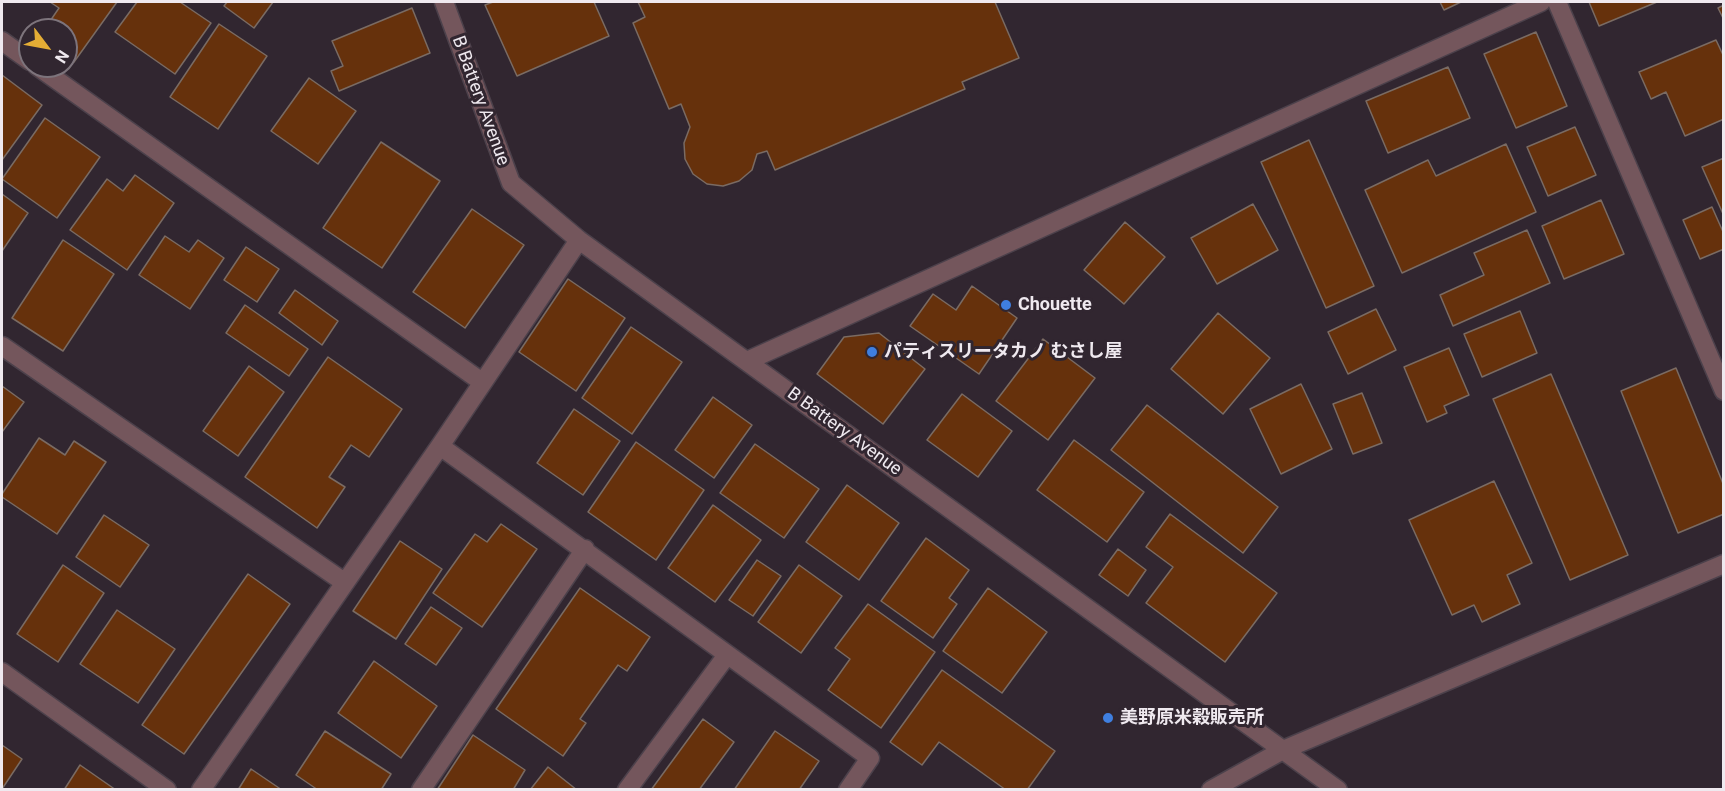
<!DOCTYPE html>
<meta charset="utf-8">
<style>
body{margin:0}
#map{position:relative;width:1725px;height:791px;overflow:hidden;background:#312630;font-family:Roboto,sans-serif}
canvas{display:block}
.frame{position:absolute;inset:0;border:3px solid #efe9ef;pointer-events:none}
.north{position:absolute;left:18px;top:18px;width:60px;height:60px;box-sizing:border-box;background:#312630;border:2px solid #7d747c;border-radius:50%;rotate:122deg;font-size:16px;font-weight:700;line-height:24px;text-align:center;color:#efe9ef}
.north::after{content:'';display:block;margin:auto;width:21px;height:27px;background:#e4ad35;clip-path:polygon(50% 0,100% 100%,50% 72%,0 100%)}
</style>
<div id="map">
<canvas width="1725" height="791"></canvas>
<div class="frame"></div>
<div class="north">N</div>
</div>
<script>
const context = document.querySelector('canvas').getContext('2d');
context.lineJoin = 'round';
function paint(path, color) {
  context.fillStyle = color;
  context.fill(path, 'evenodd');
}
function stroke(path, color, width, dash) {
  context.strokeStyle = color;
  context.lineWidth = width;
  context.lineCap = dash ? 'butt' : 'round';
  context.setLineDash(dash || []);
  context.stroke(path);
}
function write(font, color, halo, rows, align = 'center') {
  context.font = font + ' Roboto,"Noto Sans JP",sans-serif';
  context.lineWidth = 6;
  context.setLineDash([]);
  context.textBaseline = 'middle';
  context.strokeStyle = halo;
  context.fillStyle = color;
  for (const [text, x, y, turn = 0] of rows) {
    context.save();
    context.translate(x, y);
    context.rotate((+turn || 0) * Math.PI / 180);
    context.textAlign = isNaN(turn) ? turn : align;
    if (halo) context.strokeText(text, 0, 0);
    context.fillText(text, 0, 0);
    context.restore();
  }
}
const building = new Path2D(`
 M 50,2 L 117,2 L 74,62 L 66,56 L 66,30 L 44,30 L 59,8 Z
 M 137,2 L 180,2 L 211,23 L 175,74 L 115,32 Z
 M 227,2 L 273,2 L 254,28 L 224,6 Z
 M 493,2 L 594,2 L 609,36 L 517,76 L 485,5 Z
 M 638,2 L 995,2 L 1019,58 L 962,82 L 965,89 L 775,170 L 767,151 L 757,154 L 752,170 L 739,181 L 723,186 L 707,184 L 693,174 L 685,159 L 684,143 L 690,127 L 681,104 L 669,109 L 633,23 L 645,17 Z
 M 1440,2 L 1461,2 L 1444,10 Z
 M 1589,2 L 1657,2 L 1599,26 Z
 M 1724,5 L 1724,20 L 1718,8 Z
 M 412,8 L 430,53 L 339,91 L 331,71 L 343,66 L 332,41 Z
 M 219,24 L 267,56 L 218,129 L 170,97 Z
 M 1536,32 L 1567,106 L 1516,128 L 1484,54 Z
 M 1716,40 L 1724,57 L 1724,119 L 1685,136 L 1666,92 L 1651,99 L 1639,72 Z
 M 1448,67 L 1470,118 L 1388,153 L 1366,101 Z
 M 2,75 L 42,105 L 2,160 Z
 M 309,78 L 356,111 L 318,164 L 271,131 Z
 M 45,118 L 100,157 L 57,218 L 2,179 Z
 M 1575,127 L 1596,175 L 1548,196 L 1527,147 Z
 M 1309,140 L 1374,286 L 1326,308 L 1261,162 Z
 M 381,142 L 440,181 L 382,268 L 323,228 Z
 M 1506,144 L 1536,212 L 1402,273 L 1365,190 L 1428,160 L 1436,176 Z
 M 1724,158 L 1724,216 L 1702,167 Z
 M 135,175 L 174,203 L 127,270 L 70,230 L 107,179 L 123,191 Z
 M 2,194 L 28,213 L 2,251 Z
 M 1601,200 L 1624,254 L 1564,279 L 1542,226 Z
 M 1253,204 L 1278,250 L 1217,284 L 1191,238 Z
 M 1712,207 L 1724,234 L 1724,249 L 1700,259 L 1683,220 Z
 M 472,209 L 524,245 L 465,328 L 413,292 Z
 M 1125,222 L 1165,257 L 1124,304 L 1084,270 Z
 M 1527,230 L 1550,283 L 1453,326 L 1440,295 L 1484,275 L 1474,253 Z
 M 165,236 L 189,252 L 198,240 L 224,258 L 190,309 L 139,275 Z
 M 63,240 L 114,274 L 63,351 L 12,318 Z
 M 246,247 L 279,269 L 257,302 L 224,280 Z
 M 568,279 L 625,318 L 576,391 L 519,352 Z
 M 972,286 L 1017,318 L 979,374 L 910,326 L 933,294 L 956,310 Z
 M 295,290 L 338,321 L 322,345 L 279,313 Z
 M 245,305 L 308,349 L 289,376 L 226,333 Z
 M 1376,309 L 1396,350 L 1348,374 L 1328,332 Z
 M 1520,311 L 1537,353 L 1482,377 L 1464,334 Z
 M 1218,313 L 1270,358 L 1223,414 L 1171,369 Z
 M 631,327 L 682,362 L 632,434 L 582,398 Z
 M 879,333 L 925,369 L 883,424 L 817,374 L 844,337 Z
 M 1043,339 L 1095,378 L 1048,440 L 996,401 Z
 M 1449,348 L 1469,395 L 1444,406 L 1447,413 L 1427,422 L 1404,367 Z
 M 328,357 L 402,409 L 369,457 L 351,445 L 329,477 L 345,487 L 317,528 L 245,477 Z
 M 249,366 L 284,392 L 238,456 L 203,431 Z
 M 1676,368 L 1724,486 L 1724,514 L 1678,533 L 1621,391 Z
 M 1551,374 L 1628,555 L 1570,580 L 1493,399 Z
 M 1301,384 L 1332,449 L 1281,474 L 1250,409 Z
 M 2,386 L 24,402 L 2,432 Z
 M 1362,393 L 1382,443 L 1353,454 L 1333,404 Z
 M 962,394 L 1012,431 L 978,477 L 927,440 Z
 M 713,397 L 752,425 L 714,478 L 675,450 Z
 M 1147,405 L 1278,507 L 1243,553 L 1111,450 Z
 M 574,409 L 620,441 L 583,495 L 537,463 Z
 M 39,438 L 65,455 L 74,441 L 106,462 L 57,534 L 2,497 L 2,494 Z
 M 1074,440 L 1144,492 L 1107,542 L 1037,490 Z
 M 636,442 L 704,490 L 656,560 L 588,512 Z
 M 755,444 L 819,489 L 784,538 L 720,493 Z
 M 1494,481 L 1532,563 L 1507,575 L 1520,604 L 1482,622 L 1474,605 L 1452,615 L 1409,520 Z
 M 847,485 L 899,523 L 859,580 L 806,542 Z
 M 713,505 L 761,540 L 715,602 L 668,568 Z
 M 1170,514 L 1277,593 L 1225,662 L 1146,603 L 1173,567 L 1146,547 Z
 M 104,515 L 149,545 L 120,587 L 76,557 Z
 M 501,524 L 537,549 L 482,627 L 433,593 L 475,534 L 487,542 Z
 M 926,538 L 969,570 L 949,598 L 957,604 L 933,638 L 881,601 Z
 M 400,541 L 442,569 L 396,639 L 353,611 Z
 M 1118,549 L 1146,570 L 1128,596 L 1099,575 Z
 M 757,560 L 781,576 L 753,616 L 729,600 Z
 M 63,565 L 104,593 L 58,662 L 17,634 Z
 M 799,565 L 842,596 L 801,653 L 758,622 Z
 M 248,574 L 290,604 L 184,754 L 142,725 Z
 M 580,588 L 650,637 L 627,671 L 618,665 L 580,719 L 586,723 L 563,756 L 496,709 Z
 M 988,588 L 1047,632 L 1002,693 L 943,651 Z
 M 868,604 L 935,652 L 881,728 L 828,690 L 850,659 L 835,648 Z
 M 431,607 L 462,628 L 436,665 L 405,644 Z
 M 117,610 L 175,649 L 138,703 L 80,664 Z
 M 374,661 L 437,706 L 401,758 L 338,713 Z
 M 942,670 L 1055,751 L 1027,790 L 1006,790 L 939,742 L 922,765 L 890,742 Z
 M 703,719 L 734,742 L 699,790 L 651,790 Z
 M 325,731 L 391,774 L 381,790 L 318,790 L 296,775 Z
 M 775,731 L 819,761 L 799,790 L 734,790 Z
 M 473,735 L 525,770 L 513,790 L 437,790 Z
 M 2,745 L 22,759 L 2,789 Z
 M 80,765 L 116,790 L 64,790 Z
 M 548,767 L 577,790 L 530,790 Z
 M 251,769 L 282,790 L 238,790 Z`);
const minor = new Path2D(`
 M 444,2 L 511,183 L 579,240 L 1338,790
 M 1557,2 L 1724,391
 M 2,41 L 30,61
 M 37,66 L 482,382
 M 2,346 L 344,582
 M 747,361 L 1541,2
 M 440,446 C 584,549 726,655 870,758 L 848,790
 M 2,672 L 167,790
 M 201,790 L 440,446 L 579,240
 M 421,790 L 585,549
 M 627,790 L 727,655
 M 1211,790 L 1283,750 L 1724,564`);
const markers = [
 [1006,305,6,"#3f7fe0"],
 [872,352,6,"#3f7fe0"],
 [1108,718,6,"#3f7fe0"]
];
const streetNames = [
 ["B Battery Avenue",480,101,70],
 ["B Battery Avenue",844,432,36]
];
const poiNames = [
 ["Chouette",1018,305],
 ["パティスリータカノ むさし屋",884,352],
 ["美野原米穀販売所",1120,718]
];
paint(building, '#66310c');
stroke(building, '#7a6b63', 1.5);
stroke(minor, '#4c414b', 21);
stroke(minor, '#74565c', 18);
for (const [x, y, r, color] of markers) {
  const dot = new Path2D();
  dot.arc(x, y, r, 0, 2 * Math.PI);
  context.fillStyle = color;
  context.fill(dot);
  stroke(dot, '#312630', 2);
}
write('18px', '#efe9ef', '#312630', streetNames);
write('bold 18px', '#efe9ef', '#312630', poiNames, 'left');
</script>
